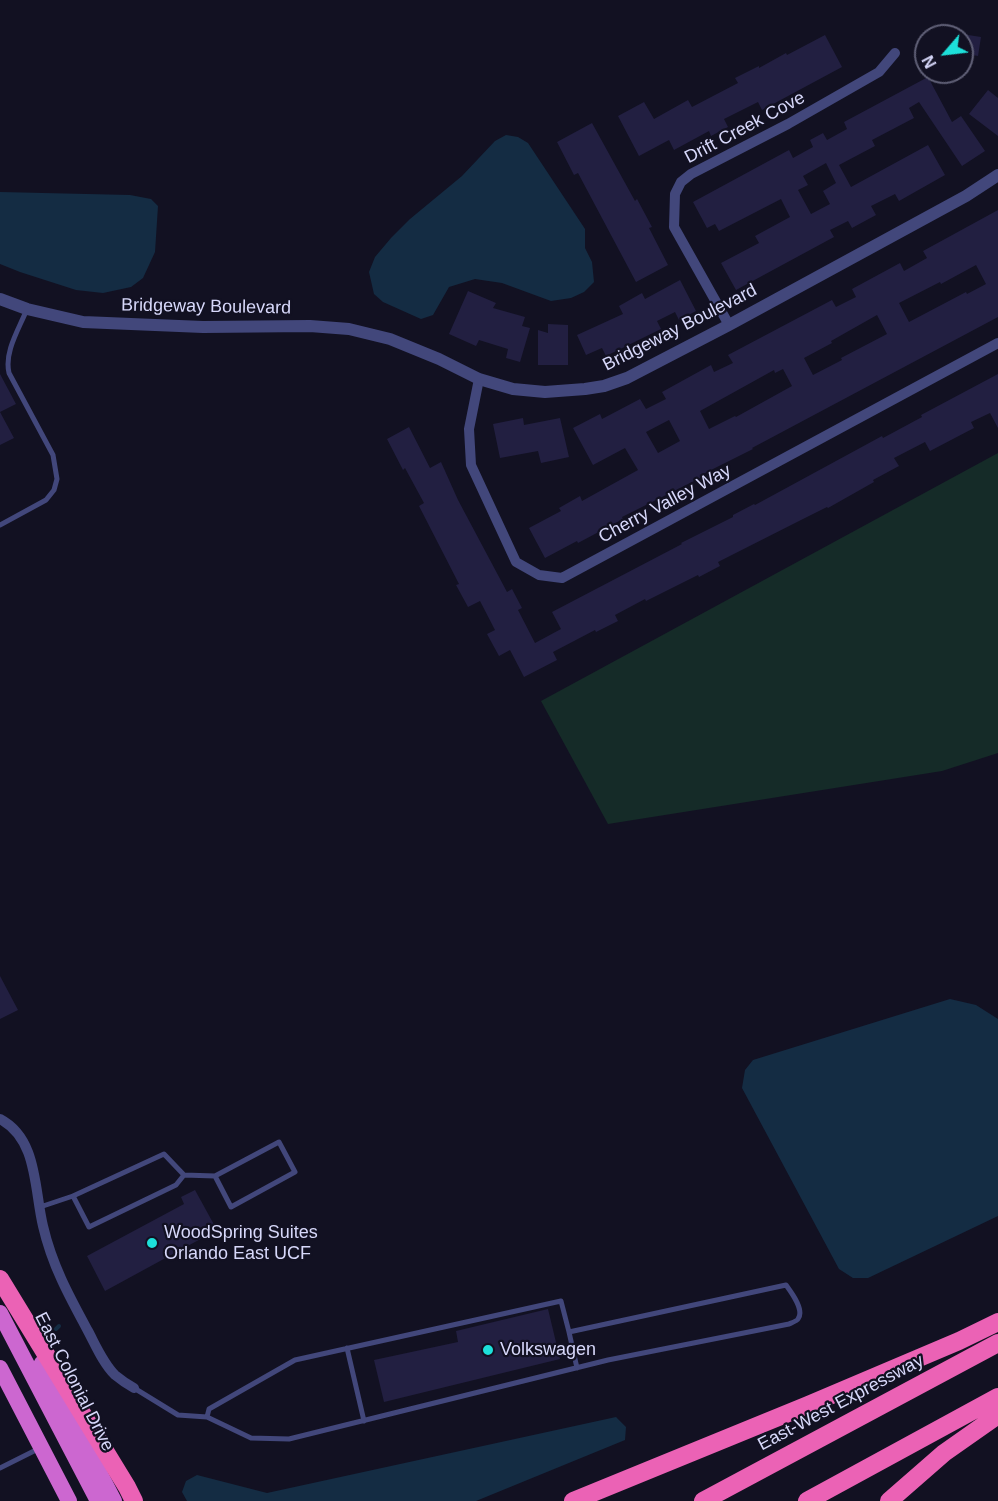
<!DOCTYPE html>
<style>
body{margin:0}
#map{position:relative;width:998px;height:1501px;overflow:hidden;background:#121122;font-family:Arial,sans-serif}
canvas{display:block}
.north{position:absolute;left:914px;top:24px;width:60px;height:60px;box-sizing:border-box;background:#121122;border:2px solid #616178;border-radius:50%;rotate:242deg;font-size:16px;font-weight:700;line-height:24px;text-align:center;color:#d7d8fa}
.north::after{content:'';display:block;margin:auto;width:21px;height:27px;background:#1de0da;clip-path:polygon(50% 0,100% 100%,50% 72%,0 100%)}
</style>
<div id="map">
<canvas width="998" height="1501"></canvas>
<div class="north">N</div>
</div>
<script>
const context = document.querySelector('canvas').getContext('2d');
context.lineJoin = 'round';
function paint(path, color) {
  context.fillStyle = color;
  context.fill(path, 'evenodd');
}
function stroke(path, color, width, dash) {
  context.strokeStyle = color;
  context.lineWidth = width;
  context.lineCap = dash ? 'butt' : 'round';
  context.setLineDash(dash || []);
  context.stroke(path);
}
function write(font, color, halo, rows, align = 'center') {
  context.font = font + ' Arial,sans-serif';
  context.lineWidth = 4.5;
  context.setLineDash([]);
  context.textBaseline = 'middle';
  context.strokeStyle = halo;
  context.fillStyle = color;
  for (const [text, x, y, turn = 0] of rows) {
    context.save();
    context.translate(x, y);
    context.rotate((+turn || 0) * Math.PI / 180);
    context.textAlign = isNaN(turn) ? turn : align;
    if (halo) context.strokeText(text, 0, 0);
    context.fillText(text, 0, 0);
    context.restore();
  }
}
const green = new Path2D(`
 M 998,453 L 998,753 L 942,771 L 608,824 L 541,701 Z`);
const water = new Path2D(`
 M 506,135 L 518,137 L 528,143 L 585,229 L 585,248 L 592,262 L 594,282 L 584,292 L 571,298 L 551,301 L 502,283 L 475,279 L 449,287 L 433,315 L 421,319 L 383,302 L 374,294 L 369,272 L 375,257 L 391,238 L 410,219 L 462,176 L 495,141 Z
 M 0,192 L 130,195 L 151,199 L 158,206 L 155,252 L 143,278 L 131,287 L 103,293 L 76,290 L 20,272 L 0,264 Z
 M 950,999 L 976,1005 L 998,1019 L 998,1216 L 868,1278 L 853,1278 L 839,1269 L 742,1088 L 745,1070 L 753,1060 Z
 M 616,1417 L 626,1427 L 625,1440 L 476,1501 L 187,1501 L 182,1492 L 186,1481 L 197,1475 L 267,1493 Z`);
const stream = new Path2D(`
 M 56,1329 L 59,1326`);
const building = new Path2D(`
 M 962,34 L 981,37 L 978,56 L 962,53 Z
 M 825,35 L 842,67 L 762,110 L 758,102 L 724,119 L 728,127 L 711,136 L 709,131 L 674,150 L 669,140 L 639,156 L 618,116 L 644,102 L 654,119 L 688,100 L 692,107 L 738,83 L 735,78 L 759,66 L 759,68 L 786,53 L 787,55 Z
 M 928,77 L 952,122 L 961,116 L 985,151 L 962,166 L 919,102 L 909,108 L 914,118 L 872,140 L 875,146 L 839,165 L 851,187 L 928,145 L 945,175 L 899,201 L 895,194 L 871,206 L 876,215 L 852,228 L 848,221 L 830,230 L 834,237 L 736,290 L 721,263 L 759,243 L 755,236 L 790,217 L 781,199 L 719,231 L 715,224 L 707,228 L 693,202 L 789,150 L 793,158 L 813,147 L 810,140 L 823,133 L 827,140 L 847,129 L 844,122 ZM 826,163 L 836,183 L 823,191 L 830,204 L 811,214 L 798,190 L 808,185 L 803,176 Z
 M 988,90 L 998,98 L 998,136 L 969,114 Z
 M 592,123 L 635,201 L 637,199 L 652,227 L 649,228 L 668,265 L 636,282 L 578,173 L 574,175 L 557,142 Z
 M 998,210 L 998,317 L 752,448 L 753,449 L 701,475 L 702,477 L 622,517 L 623,519 L 578,543 L 577,541 L 545,558 L 529,528 L 561,511 L 559,508 L 580,496 L 582,501 L 638,470 L 625,448 L 593,465 L 573,428 L 600,414 L 602,419 L 640,399 L 646,409 L 666,399 L 662,392 L 711,365 L 714,372 L 733,363 L 728,355 L 832,300 L 836,307 L 856,297 L 852,289 L 900,263 L 904,271 L 927,258 L 923,251 ZM 976,265 L 986,284 L 967,294 L 966,292 L 909,322 L 899,303 L 940,282 L 941,284 ZM 877,315 L 887,334 L 841,358 L 842,360 L 813,375 L 804,358 L 832,343 L 831,341 ZM 783,369 L 792,386 L 736,417 L 735,416 L 709,429 L 700,411 L 774,370 L 775,373 ZM 669,420 L 680,441 L 658,453 L 646,432 Z
 M 680,280 L 696,311 L 679,320 L 675,312 L 657,321 L 661,329 L 606,356 L 602,348 L 586,355 L 577,335 L 623,314 L 619,306 L 642,293 L 645,299 Z
 M 468,291 L 496,303 L 493,308 L 525,317 L 522,326 L 530,328 L 520,362 L 506,358 L 508,349 L 479,340 L 476,346 L 449,334 Z
 M 548,324 L 568,325 L 568,365 L 538,365 L 538,330 L 548,333 Z
 M 0,374 L 16,404 L 0,412 L 14,438 L 0,445 Z
 M 998,374 L 998,428 L 990,413 L 971,422 L 974,428 L 930,451 L 925,442 L 894,458 L 899,466 L 873,480 L 874,482 L 828,508 L 827,507 L 801,520 L 718,562 L 720,566 L 699,577 L 698,575 L 646,601 L 645,599 L 615,615 L 618,621 L 596,632 L 595,630 L 553,652 L 557,660 L 524,677 L 510,650 L 499,656 L 487,634 L 495,630 L 480,601 L 468,607 L 456,585 L 459,584 L 419,506 L 424,503 L 405,468 L 403,470 L 387,439 L 409,427 L 430,468 L 441,462 L 458,500 L 507,592 L 512,589 L 522,608 L 518,610 L 535,643 L 561,629 L 552,612 L 682,544 L 681,543 L 733,517 L 733,515 L 754,504 L 755,505 L 882,436 L 883,438 L 922,417 L 921,415 Z
 M 523,418 L 524,425 L 560,418 L 569,457 L 541,463 L 538,451 L 500,458 L 493,424 Z
 M 0,976 L 18,1010 L 0,1019 Z
 M 195,1190 L 217,1230 L 105,1291 L 87,1256 L 184,1204 L 181,1197 Z
 M 548,1309 L 560,1359 L 384,1402 L 374,1360 L 458,1342 L 456,1331 Z`);
const service = new Path2D(`
 M 0,525 L 46,500 L 54,490 L 57,479 L 53,455 L 9,373 C 4,352 19,329 27,309
 M 184,1175 L 215,1176 L 231,1207 L 295,1172 L 279,1142 L 215,1176
 M 40,1207 L 73,1196 L 89,1227 L 176,1185 L 184,1175 L 164,1154 L 73,1196
 M 569,1332 L 577,1368
 M 347,1348 L 364,1421
 M 134,1388 L 178,1415 L 207,1417 L 251,1438 L 289,1439 L 608,1360 L 789,1324 C 791,1323 797,1321 798,1319 C 805,1310 791,1292 786,1285 L 569,1332 L 561,1301 L 295,1360 L 209,1409 L 207,1417
 M 0,1468 L 40,1448`);
const minor = new Path2D(`
 M 729,325 L 674,227 L 675,194 L 681,182 L 691,174 L 788,124 L 879,72 L 895,53
 M 479,379 L 469,429 L 471,465 L 516,562 L 539,575 L 562,578 L 998,343
 M 0,1119 C 38,1139 34,1189 43,1226 C 52,1265 69,1296 88,1331 C 96,1346 103,1363 115,1375 C 121,1380 127,1384 134,1388`);
const tertiary = new Path2D(`
 M 0,299 L 27,309 L 83,322 L 203,327 L 310,326 L 349,329 L 390,339 L 439,359 L 479,379 L 513,389 L 545,392 L 585,389 L 604,386 L 627,378 L 729,325 L 966,196 L 998,175`);
const trunk = new Path2D(`
 M 0,1313 L 98,1501
 M 42,1363 L 114,1501
 M 0,1368 L 69,1501`);
const motorway = new Path2D(`
 M 0,1279 L 127,1487 L 134,1501
 M 573,1501 L 808,1405 L 959,1341 L 998,1322
 M 703,1501 L 998,1343
 M 807,1501 L 998,1397
 M 889,1501 L 944,1453 L 998,1415`);
const markers = [
 [152,1243,6,"#1de0da"],
 [488,1350,6,"#1de0da"]
];
const streetNames = [
 ["Drift Creek Cove",745,128,-28],
 ["Bridgeway Boulevard",206,307,1],
 ["Bridgeway Boulevard",680,328,-27],
 ["Cherry Valley Way",665,504,-28],
 ["East Colonial Drive",74,1382,63],
 ["East-West Expressway",841,1403,-28]
];
const poiNames = [
 ["WoodSpring Suites",164,1233],
 ["Orlando East UCF",164,1254],
 ["Volkswagen",500,1350]
];
paint(green, '#152b28');
paint(water, '#142c43');
stroke(stream, '#142c43', 4);
paint(building, '#221f41');
stroke(service, '#42477b', 5);
stroke(minor, '#42477b', 10);
stroke(tertiary, '#42477b', 12);
stroke(trunk, '#cc67d0', 16);
stroke(motorway, '#eb62b5', 18);
for (const [x, y, r, color] of markers) {
  const dot = new Path2D();
  dot.arc(x, y, r, 0, 2 * Math.PI);
  context.fillStyle = color;
  context.fill(dot);
  stroke(dot, '#121122', 2);
}
write('18px', '#d7d8fa', '#121122', streetNames);
write('18px', '#d7d8fa', '#121122', poiNames, 'left');
</script>
